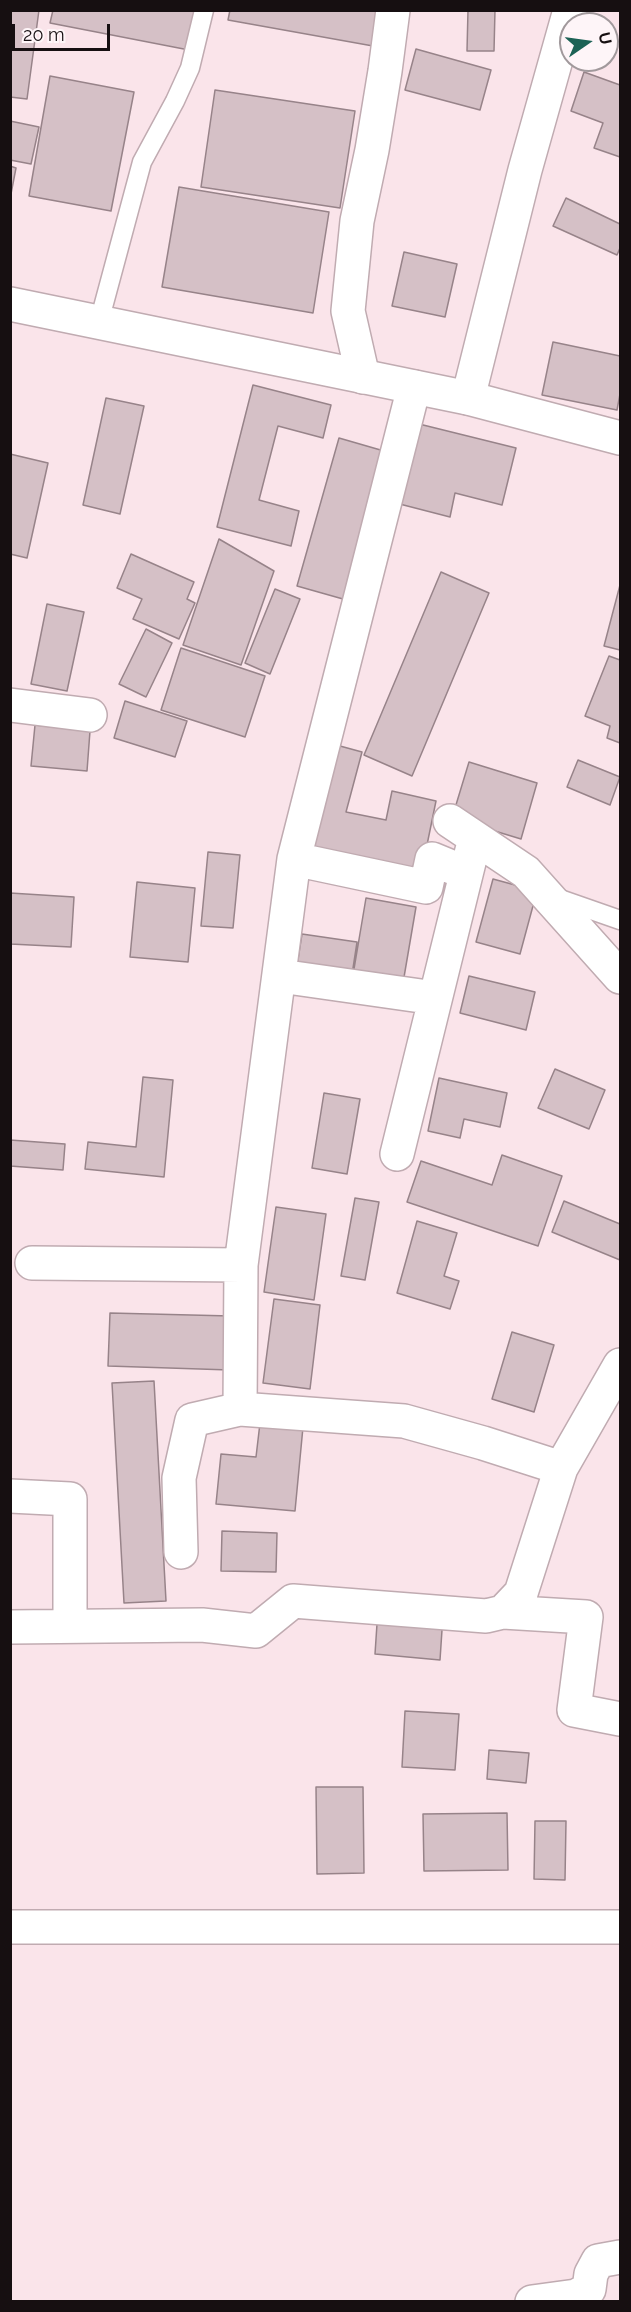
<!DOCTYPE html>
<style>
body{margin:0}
#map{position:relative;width:631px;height:2312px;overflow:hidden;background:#fae4ea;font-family:Raleway,sans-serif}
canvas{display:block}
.frame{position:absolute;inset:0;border:12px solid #160f11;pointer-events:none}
.north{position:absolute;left:559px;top:12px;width:60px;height:60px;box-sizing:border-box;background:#fef5f8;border:2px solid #a1999c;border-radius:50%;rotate:77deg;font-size:16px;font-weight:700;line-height:24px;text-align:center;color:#160f11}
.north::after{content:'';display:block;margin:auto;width:21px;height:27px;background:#1c6255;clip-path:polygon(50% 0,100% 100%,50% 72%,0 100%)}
.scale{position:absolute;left:12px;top:24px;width:98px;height:27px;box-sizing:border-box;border:3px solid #160f11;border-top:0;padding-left:8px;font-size:18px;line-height:21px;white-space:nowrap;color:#160f11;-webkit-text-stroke:4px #fef5f8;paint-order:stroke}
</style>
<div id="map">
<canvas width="631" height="2312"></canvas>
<div class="frame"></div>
<div class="north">U</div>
<div class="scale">20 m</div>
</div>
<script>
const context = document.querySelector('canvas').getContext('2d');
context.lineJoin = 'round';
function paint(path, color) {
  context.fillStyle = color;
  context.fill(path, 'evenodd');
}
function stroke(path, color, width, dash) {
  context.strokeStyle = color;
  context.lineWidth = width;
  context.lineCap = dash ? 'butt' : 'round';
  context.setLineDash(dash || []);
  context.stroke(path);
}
const building = new Path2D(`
 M 10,10 L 39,10 L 27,99 L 10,97 Z
 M 53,10 L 196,10 L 189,50 L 50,23 Z
 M 230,10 L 380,10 L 373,46 L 228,20 Z
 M 468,10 L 495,10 L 494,51 L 467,51 Z
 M 416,49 L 491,70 L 480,110 L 405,90 Z
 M 584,72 L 620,85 L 620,157 L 594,148 L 603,123 L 571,111 Z
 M 50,76 L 134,92 L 111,211 L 29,196 Z
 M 215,90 L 355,111 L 340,208 L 201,187 Z
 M 10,121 L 39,127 L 31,164 L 10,160 Z
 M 10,166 L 16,168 L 10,199 Z
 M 179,187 L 329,212 L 313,313 L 162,287 Z
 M 566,198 L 620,224 L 620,248 L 617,255 L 553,226 Z
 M 404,252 L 457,264 L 445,317 L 392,306 Z
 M 553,342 L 620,356 L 620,394 L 617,410 L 542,395 Z
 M 253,385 L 331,405 L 323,438 L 278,426 L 259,500 L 299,511 L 291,546 L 217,527 Z
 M 106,398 L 144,406 L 120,514 L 83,505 Z
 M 407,421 L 516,448 L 502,505 L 455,493 L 450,517 L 388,501 Z
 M 339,438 L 384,451 L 343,599 L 297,586 Z
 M 10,454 L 48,463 L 27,558 L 10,554 Z
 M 219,539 L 274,571 L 241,665 L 183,645 Z
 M 131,554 L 194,582 L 187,599 L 195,603 L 179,639 L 133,619 L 142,599 L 117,588 Z
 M 441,572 L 489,593 L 412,776 L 364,755 Z
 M 620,585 L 620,650 L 604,646 Z
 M 275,589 L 300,599 L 270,674 L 245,663 Z
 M 47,604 L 84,612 L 67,691 L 31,684 Z
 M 146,629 L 172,643 L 146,697 L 119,684 Z
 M 181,648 L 265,676 L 245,737 L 161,710 Z
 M 609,656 L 620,660 L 620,743 L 607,738 L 610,726 L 585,716 Z
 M 125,701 L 187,721 L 175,757 L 114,738 Z
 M 35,725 L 90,731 L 87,771 L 31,766 Z
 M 329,743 L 362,752 L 346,812 L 386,820 L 392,791 L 436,801 L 420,879 L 303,854 Z
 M 578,760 L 620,777 L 610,805 L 567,787 Z
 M 469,762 L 537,783 L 521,839 L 452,818 Z
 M 208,852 L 240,855 L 233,928 L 201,926 Z
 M 493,879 L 537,891 L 520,954 L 476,942 Z
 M 137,882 L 195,888 L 188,962 L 130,957 Z
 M 10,893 L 74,897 L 71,947 L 10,944 Z
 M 366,898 L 416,907 L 403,983 L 353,975 Z
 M 302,934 L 357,942 L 351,981 L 296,972 Z
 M 469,976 L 535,992 L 526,1030 L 460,1013 Z
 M 555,1069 L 605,1090 L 589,1129 L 538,1108 Z
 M 143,1077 L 173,1080 L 164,1177 L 85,1169 L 88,1142 L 136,1147 Z
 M 439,1078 L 507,1093 L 500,1127 L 464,1119 L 460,1138 L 428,1131 Z
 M 324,1093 L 360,1099 L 347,1174 L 312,1168 Z
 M 10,1140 L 65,1144 L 63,1170 L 10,1166 Z
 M 502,1155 L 562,1176 L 538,1246 L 407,1202 L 421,1161 L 492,1185 Z
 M 355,1198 L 379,1202 L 365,1280 L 341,1276 Z
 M 564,1201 L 620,1224 L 620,1260 L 552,1232 Z
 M 276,1207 L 326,1214 L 314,1300 L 264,1292 Z
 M 417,1221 L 457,1233 L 444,1276 L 459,1281 L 450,1309 L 397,1293 Z
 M 274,1299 L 320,1305 L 310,1389 L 263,1383 Z
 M 110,1313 L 231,1316 L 230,1370 L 108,1366 Z
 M 512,1332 L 554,1345 L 534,1412 L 492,1399 Z
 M 154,1381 L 166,1601 L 124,1603 L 112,1383 Z
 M 260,1423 L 303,1427 L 295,1511 L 216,1504 L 221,1454 L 256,1457 Z
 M 222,1531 L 277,1533 L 276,1572 L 221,1571 Z
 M 378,1609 L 443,1615 L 440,1660 L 375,1654 Z
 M 405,1711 L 459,1714 L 455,1770 L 402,1767 Z
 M 489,1750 L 529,1753 L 526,1783 L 487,1779 Z
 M 316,1787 L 363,1787 L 364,1873 L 317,1874 Z
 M 507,1813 L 508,1870 L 424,1871 L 423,1814 Z
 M 535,1821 L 566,1821 L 565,1880 L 534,1879 Z`);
const service = new Path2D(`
 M 99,322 L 142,162 L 175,101 L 190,68 L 204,10
 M 557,898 L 620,920`);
const minor = new Path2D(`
 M 363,377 L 348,311 L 357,221 L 372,150 L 385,71 L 393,10
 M 468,398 L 525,170 L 570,10
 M 10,705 L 90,715
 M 450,821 L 526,872 L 620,977
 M 294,859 L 426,887 L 432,859 L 466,873
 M 280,976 L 435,998
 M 397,1154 L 475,838
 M 32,1263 L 241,1265
 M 240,1409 L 241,1265 L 294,859 L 414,387
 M 10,1496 L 70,1499 L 70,1626
 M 181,1552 L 179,1478 L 192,1420 L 240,1409 L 404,1421 L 483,1443 L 561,1468
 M 503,1612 L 521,1593 L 561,1468 L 620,1365
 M 10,1627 L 202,1625 L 256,1631 L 293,1601 L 486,1616 L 503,1612 L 586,1617 L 574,1710 L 620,1719
 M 10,1927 L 620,1927
 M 532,2302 L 576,2296 L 589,2289 L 591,2274 L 598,2261 L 620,2257`);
const secondary = new Path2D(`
 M 10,304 L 468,398 L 620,438`);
paint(building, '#d5c0c6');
stroke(building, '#978389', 1.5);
stroke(service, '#c0abb1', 21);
stroke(minor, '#c0abb1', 36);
stroke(secondary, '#c0abb1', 36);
stroke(service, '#fff', 18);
stroke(minor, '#fff', 33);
stroke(secondary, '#fff', 33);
</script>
